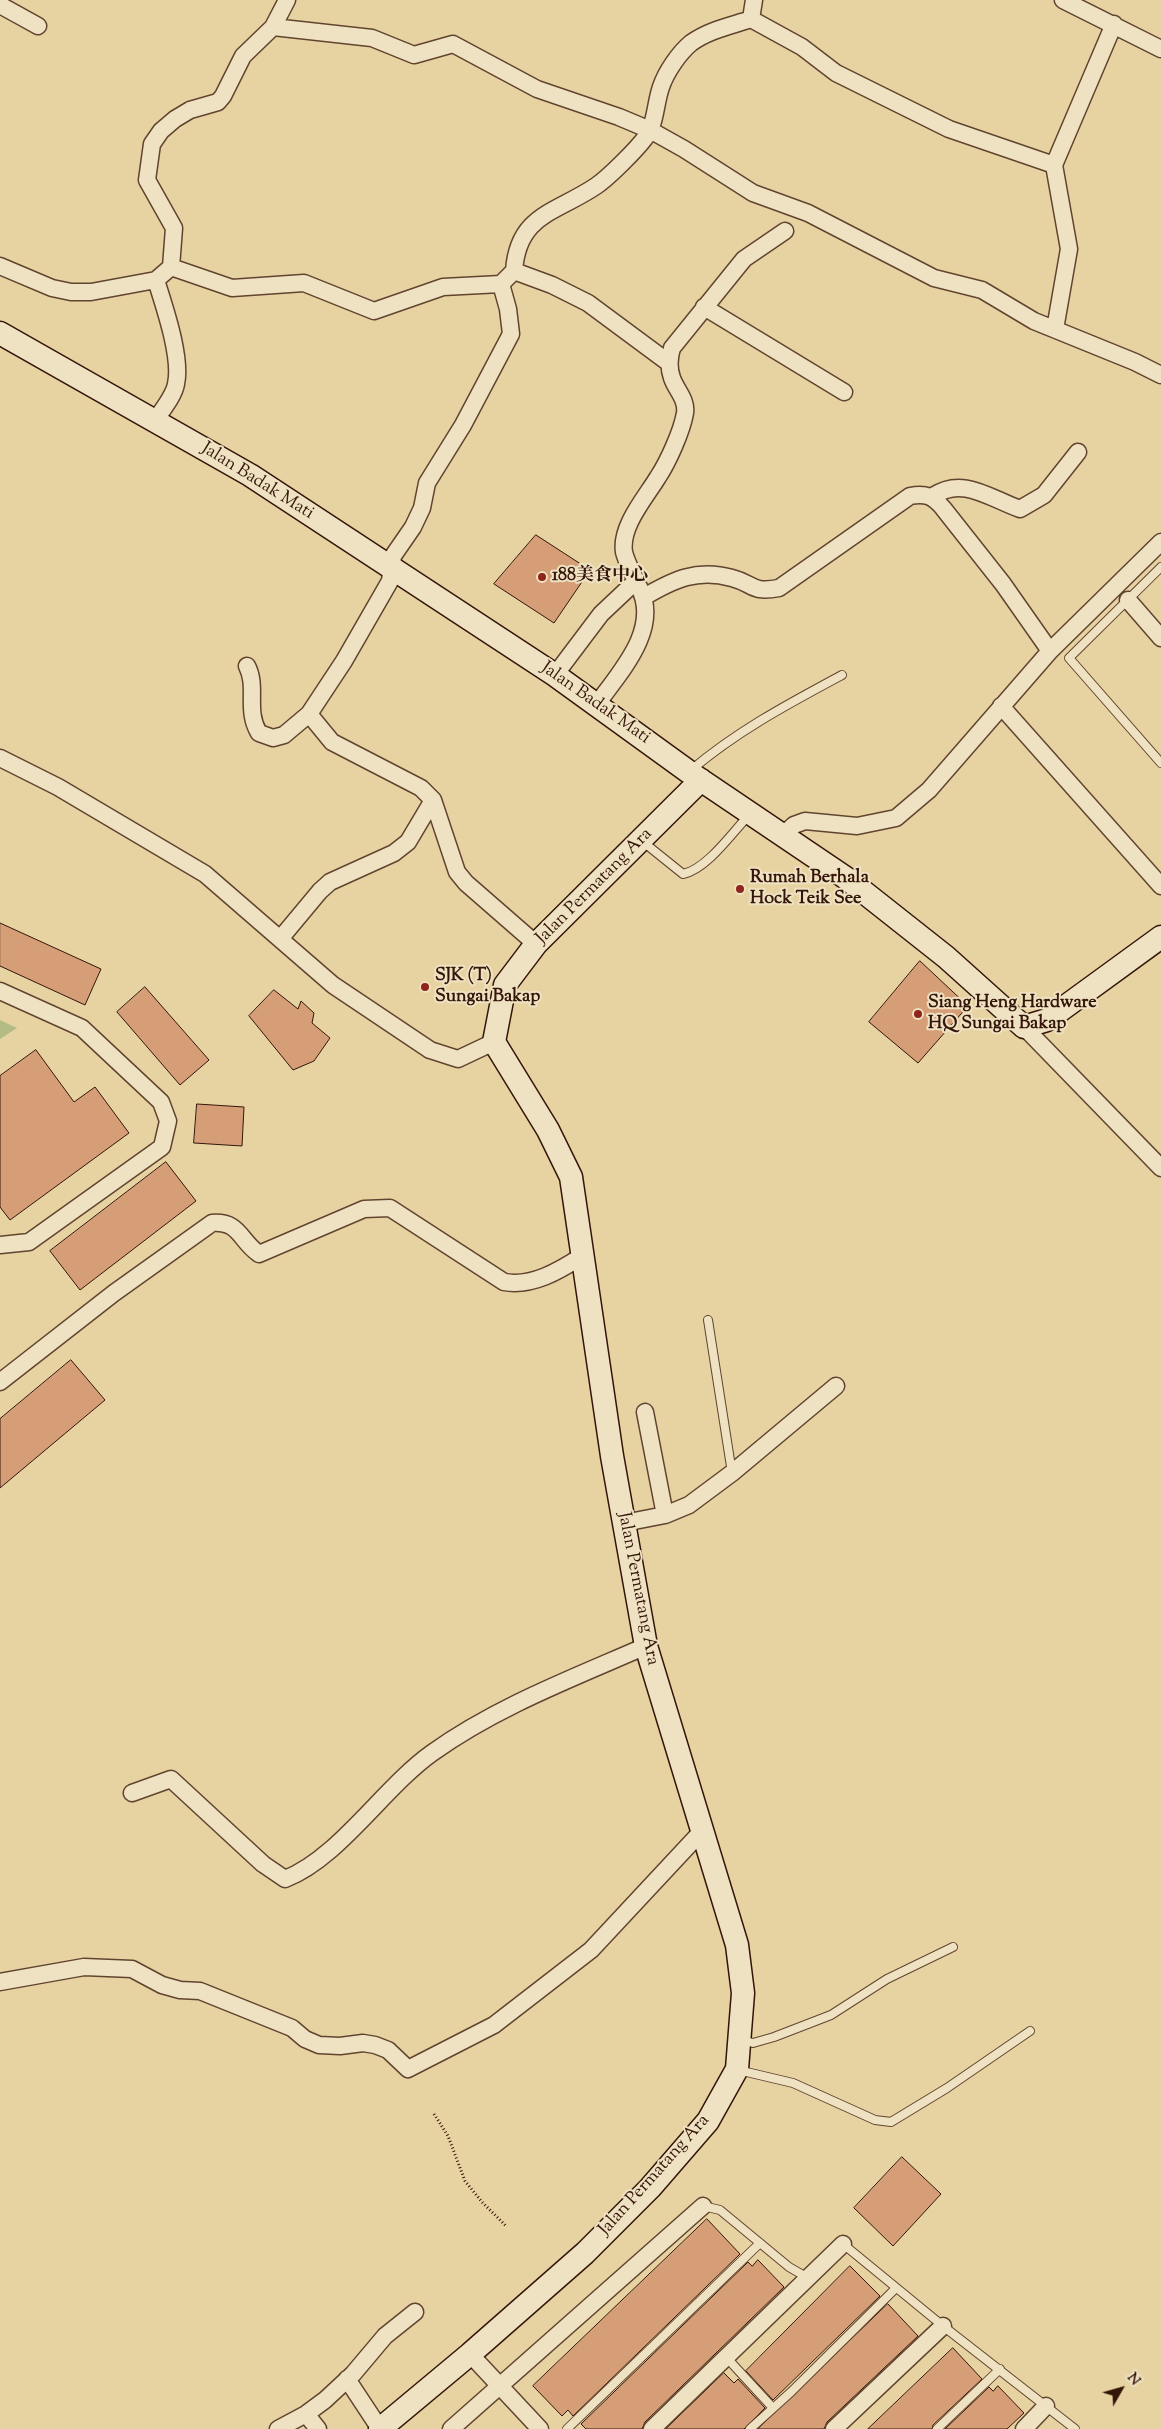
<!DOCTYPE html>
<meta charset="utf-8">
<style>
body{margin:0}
#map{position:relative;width:1161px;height:2429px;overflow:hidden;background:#e7d3a2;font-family:"Sorts Mill Goudy",serif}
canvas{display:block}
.north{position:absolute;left:1096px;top:2364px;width:50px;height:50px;-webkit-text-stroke:4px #efe2c3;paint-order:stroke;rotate:52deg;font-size:14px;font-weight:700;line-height:20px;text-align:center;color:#341509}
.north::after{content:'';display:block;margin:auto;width:18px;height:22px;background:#341509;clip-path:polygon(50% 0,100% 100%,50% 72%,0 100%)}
</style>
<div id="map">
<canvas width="1161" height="2429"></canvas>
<div class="north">N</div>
</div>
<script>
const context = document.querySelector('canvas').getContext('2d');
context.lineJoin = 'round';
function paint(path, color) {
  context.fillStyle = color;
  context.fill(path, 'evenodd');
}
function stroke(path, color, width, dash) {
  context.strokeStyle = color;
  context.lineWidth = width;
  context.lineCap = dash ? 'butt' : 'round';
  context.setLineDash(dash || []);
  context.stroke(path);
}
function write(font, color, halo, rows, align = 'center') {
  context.font = font + ' "Sorts Mill Goudy","Noto Serif SC",serif';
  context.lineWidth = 4;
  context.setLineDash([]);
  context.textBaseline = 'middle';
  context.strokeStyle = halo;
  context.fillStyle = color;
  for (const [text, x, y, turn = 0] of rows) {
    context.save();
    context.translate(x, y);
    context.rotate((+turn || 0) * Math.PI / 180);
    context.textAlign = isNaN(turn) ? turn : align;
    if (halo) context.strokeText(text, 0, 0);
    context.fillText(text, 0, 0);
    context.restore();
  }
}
const green = new Path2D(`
 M 0,1020 L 17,1028 L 0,1039 Z`);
const building = new Path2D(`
 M 536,535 L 590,570 L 554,623 L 494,584 Z
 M 0,923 L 101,969 L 85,1005 L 0,966 Z
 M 920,961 L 968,1006 L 918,1063 L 869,1022 Z
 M 145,987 L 209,1060 L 180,1085 L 117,1012 Z
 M 274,990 L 298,1009 L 301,1001 L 314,1013 L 312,1023 L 330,1038 L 314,1061 L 293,1070 L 249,1016 Z
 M 36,1050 L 74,1102 L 95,1087 L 129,1133 L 10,1220 L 0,1207 L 0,1076 Z
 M 197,1104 L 244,1107 L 242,1146 L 194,1143 Z
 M 166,1162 L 196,1201 L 80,1290 L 50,1251 Z
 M 71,1360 L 105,1400 L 0,1488 L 0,1419 Z
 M 902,2157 L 941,2194 L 893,2246 L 854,2208 Z
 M 707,2219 L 740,2254 L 573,2416 L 568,2410 L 562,2416 L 533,2386 Z
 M 758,2260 L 784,2287 L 645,2422 L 642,2429 L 586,2429 L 581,2424 L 748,2262 L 752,2266 Z
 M 850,2266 L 880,2296 L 773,2400 L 746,2371 Z
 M 888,2304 L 918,2336 L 827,2422 L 824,2429 L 758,2429 Z
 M 953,2348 L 982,2379 L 933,2425 L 932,2429 L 868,2429 Z
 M 724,2373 L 734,2383 L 738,2379 L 765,2408 L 744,2429 L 666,2429 Z
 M 998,2386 L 1024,2413 L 1007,2429 L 945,2429 L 989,2387 L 993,2391 Z`);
const path = new Path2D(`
 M 434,2114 L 448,2136 L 465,2181 L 482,2202 L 507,2227`);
const lane = new Path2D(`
 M 1161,567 L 1069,658 L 1161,763
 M 690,771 C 737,731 788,704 842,675
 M 642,841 L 683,874 C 707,869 732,833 749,815
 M 708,1320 L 732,1473
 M 742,2040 L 753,2043 L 774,2037 L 831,2015 L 887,1979 L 953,1947
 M 738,2070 L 793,2083 L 875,2120 L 891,2122 L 947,2088 L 1030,2031
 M 703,2206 L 720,2210 L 789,2267 L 808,2278
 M 843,2244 L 943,2326 L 1075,2429
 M 726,2357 L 773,2408
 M 567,2429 L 760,2243
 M 750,2429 L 791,2392 L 896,2288
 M 937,2429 L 1000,2369`);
const street = new Path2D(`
 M 1063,0 L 1161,49
 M 0,5 L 38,26
 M 751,19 L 802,47 L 836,73 L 949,129 L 1054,165
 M 273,27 L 372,38 L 414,55 L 453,44 L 537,89 L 619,117 L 650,130 L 684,149 L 753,193 L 808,213 L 934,278 L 982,290 L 1034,321 L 1135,362 L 1161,375
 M 0,266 L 52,288 L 71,292 L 91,292 L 156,280 L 171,267 L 174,228 L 147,180 L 152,144 L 161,131 L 175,119 L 190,110 L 218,102 L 223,96 L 243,56 L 273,27 L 287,0
 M 171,267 L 232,288 L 304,283 L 374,311 L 443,287 L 501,284 L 514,271 L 552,285 L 588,303 L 669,363
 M 514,271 C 518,214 556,213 596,186 C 608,178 636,150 645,138 C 656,124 655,104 661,87 C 666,72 679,53 691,43 C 709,30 730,26 751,19 L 754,0
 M 704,307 L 844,392
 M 1055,329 L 1069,249 L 1054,165 L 1114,24
 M 155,421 C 162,410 174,396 176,384 C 182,357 164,306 156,280
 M 933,496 C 963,476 989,498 1020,509 L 1044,495 L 1078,452
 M 644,597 C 673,580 697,568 732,578 C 755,584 750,593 779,588 L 910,496 C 926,493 933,496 943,508 L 1003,584 L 1050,651 L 929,790 L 896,818 L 857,826 L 805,821 L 794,825 L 783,835
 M 1128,600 L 1161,638
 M 1050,651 L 1161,542
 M 247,666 C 258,687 245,710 259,733 L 273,738 L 284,735 L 309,714 L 344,661 L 390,581 L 393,556 L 413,527 L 422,508 L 427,483 L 463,425 L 511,334 L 508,309 L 501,284
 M 555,675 L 601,614 L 636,581 C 632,572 626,561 624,552 C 620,526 646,497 658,477 C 668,462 682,431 685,413 C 687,399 676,390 672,378 C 668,367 669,358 672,348 L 744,259 L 785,231
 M 597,704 C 620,672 661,629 639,587
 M 1001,706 L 1161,886
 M 309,714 L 332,742 L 421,788 L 433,800 L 457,872 L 466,883 L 536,944
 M 0,758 L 58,787 L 205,874 L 333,985 L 430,1050 L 458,1059 L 494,1042
 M 280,939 L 320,891 L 330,882 L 394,853 L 408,842 L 433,800
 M 0,991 L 82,1028 L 161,1102 L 168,1121 L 162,1147 L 29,1242 L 0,1245
 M 1024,1027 L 1161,1168
 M 0,1382 L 114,1293 L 212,1223 C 240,1221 239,1240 259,1254 L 364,1209 L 390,1208 L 504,1282 C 532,1287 559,1271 582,1256
 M 645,1412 L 665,1515
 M 624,1523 L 665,1515 L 689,1505 L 732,1473 L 836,1386
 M 132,1793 L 171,1779 L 263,1864 L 285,1879 C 339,1858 383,1788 432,1753 C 496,1707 573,1678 646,1646
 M 0,1982 L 84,1967 L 132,1969 L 162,1985 L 180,1990 L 200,1991 L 292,2028 L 305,2039 L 319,2045 L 340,2046 L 363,2043 L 375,2045 L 388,2050 L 408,2069 L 494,2025 L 591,1950 L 702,1831
 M 470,2354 L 540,2429
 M 347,2379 L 380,2429
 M 306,2414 L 318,2429
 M 278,2429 L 306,2414 L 325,2400 L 353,2374 L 385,2336 L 415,2312
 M 451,2429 L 703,2206
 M 652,2429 L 843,2244
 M 834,2429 L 943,2326
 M 1024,2429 L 1046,2406`);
const secondary = new Path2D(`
 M 0,333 L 250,475 L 555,675 L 689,772 L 846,878 L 946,957 L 1024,1027 L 1047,1020 L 1161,937
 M 380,2429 L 470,2354 L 585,2253 L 650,2188 L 708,2121 L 737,2069 L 743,1993 L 737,1945 L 646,1646 L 612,1456 L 571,1177 L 548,1130 L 494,1042 L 505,985 L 536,944 L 701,780`);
const markers = [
 [542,577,5,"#8f2418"],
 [740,889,5,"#8f2418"],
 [425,987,5,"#8f2418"],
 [918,1014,5,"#8f2418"]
];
const streetNames = [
 ["Jalan Badak Mati",257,482,32],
 ["Jalan Badak Mati",595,704,35],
 ["Jalan Permatang Ara",595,887,-45],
 ["Jalan Permatang Ara",637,1589,79],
 ["Jalan Permatang Ara",655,2176,-48]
];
const poiNames = [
 ["188美食中心",552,577],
 ["Rumah Berhala",750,879],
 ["Hock Teik See",750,900],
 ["SJK (T)",435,977],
 ["Sungai Bakap",435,998],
 ["Siang Heng Hardware",928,1004],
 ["HQ Sungai Bakap",928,1025]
];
paint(green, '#b4bc86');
paint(building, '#d59e76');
stroke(building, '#341509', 1);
stroke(lane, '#61442f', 10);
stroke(street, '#61442f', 19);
stroke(secondary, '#341509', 25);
stroke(path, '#341509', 3, [1, 2.5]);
stroke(lane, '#efe2c3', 8);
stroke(street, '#efe2c3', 16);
stroke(secondary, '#efe2c3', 22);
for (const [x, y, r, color] of markers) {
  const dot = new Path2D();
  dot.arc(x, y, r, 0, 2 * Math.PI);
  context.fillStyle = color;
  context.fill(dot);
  stroke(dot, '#efe2c3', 2);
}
write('18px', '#341509', '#efe2c3', streetNames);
write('bold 18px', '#341509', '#efe2c3', poiNames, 'left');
</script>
